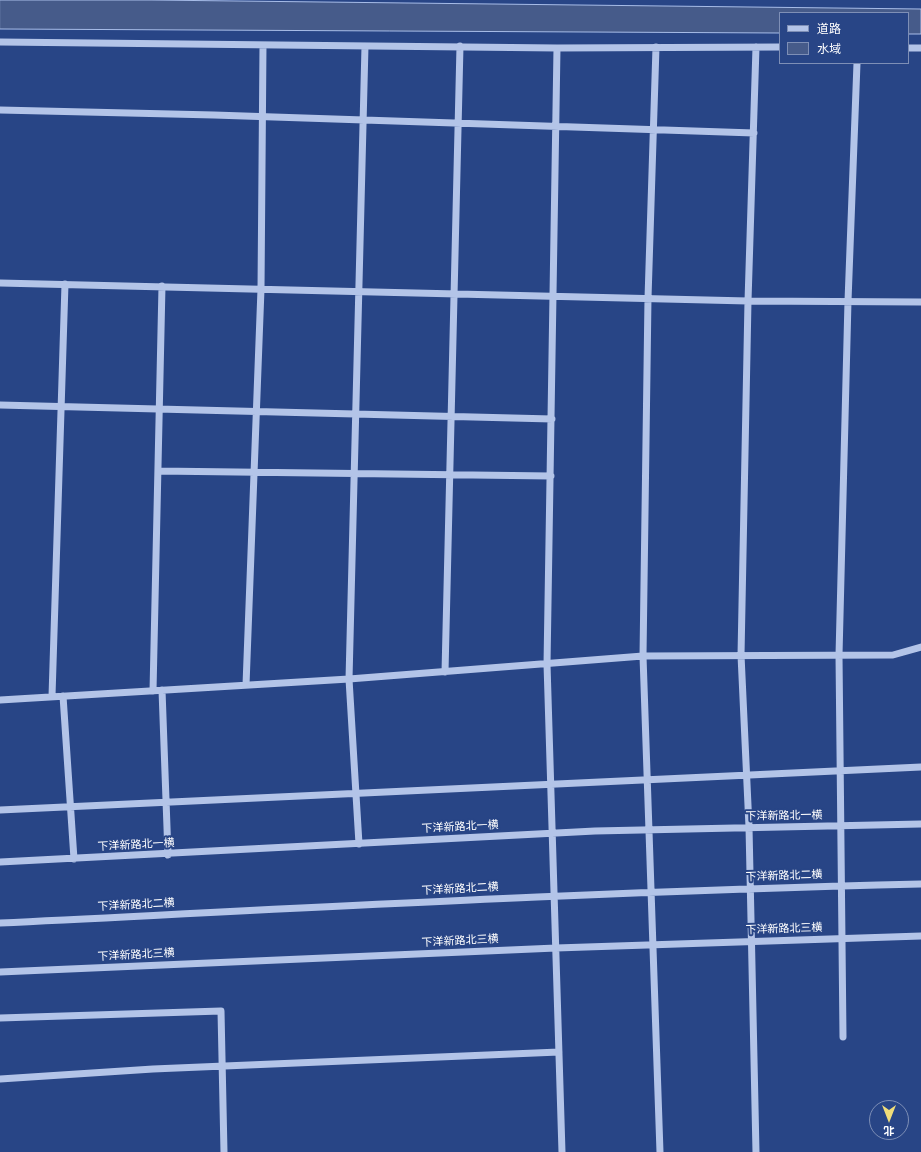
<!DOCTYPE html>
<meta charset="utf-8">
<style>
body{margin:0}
#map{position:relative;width:921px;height:1152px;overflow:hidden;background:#284586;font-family:"Noto Sans","Noto Sans SC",sans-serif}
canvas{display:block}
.legend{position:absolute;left:779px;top:12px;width:130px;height:52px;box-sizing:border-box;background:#284586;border:1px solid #7e8fb6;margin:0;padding:5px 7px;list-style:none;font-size:12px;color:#fff}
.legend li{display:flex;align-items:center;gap:8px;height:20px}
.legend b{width:20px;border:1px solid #7e8fb6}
.north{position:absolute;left:869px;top:1100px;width:40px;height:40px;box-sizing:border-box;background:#284586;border:1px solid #7e8fb6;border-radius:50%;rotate:180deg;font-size:11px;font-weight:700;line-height:16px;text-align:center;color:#fff}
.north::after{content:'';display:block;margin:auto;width:14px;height:18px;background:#f0dd79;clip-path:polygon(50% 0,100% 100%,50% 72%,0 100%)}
</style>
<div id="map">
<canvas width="921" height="1152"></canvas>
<ul class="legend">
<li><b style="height:5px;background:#b3c4e8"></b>道路</li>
<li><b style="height:11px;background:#465b8a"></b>水域</li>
</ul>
<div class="north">北</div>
</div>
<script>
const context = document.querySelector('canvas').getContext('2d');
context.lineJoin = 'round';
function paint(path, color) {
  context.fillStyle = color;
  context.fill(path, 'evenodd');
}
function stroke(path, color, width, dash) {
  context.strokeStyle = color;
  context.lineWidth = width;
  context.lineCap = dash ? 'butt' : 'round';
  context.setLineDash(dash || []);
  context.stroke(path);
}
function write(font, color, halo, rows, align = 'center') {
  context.font = font + ' "Noto Sans","Noto Sans SC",sans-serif';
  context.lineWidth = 4;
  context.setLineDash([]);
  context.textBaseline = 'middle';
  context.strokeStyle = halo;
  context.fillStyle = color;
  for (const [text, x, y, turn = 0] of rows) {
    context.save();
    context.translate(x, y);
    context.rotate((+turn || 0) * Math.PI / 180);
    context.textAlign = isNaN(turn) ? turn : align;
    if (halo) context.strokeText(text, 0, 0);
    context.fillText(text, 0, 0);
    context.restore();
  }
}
const water = new Path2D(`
 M 0,0 L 151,0 L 921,9 L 921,34 L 908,34 L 908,13 L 780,13 L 780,33 L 0,29 Z`);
const minor = new Path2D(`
 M 0,42 L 557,48 L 780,47
 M 656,47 L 648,298 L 643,656 L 660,1152
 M 756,47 L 748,301 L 741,655 L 749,827 L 756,1152
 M 557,48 L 547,664 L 562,1152
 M 908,48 L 921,48
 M 0,110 L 214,115 L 754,133
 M 0,283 L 748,301 L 921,302
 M 0,405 L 552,419
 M 158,471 L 551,476
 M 445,672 L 460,46
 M 246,685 L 261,289 L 263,45
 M 162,690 L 168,855
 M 153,691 L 162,286
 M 52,696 L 65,284
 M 63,696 L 74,859
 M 0,700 L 349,679 L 643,656 L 893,655 L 921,647
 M 0,810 L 921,767
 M 359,844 L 349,679 L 365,46
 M 0,862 L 595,831 L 921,824
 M 0,923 C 307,908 614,891 921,884
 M 0,972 L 556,948 L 921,936
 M 0,1018 L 221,1011 L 224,1152
 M 843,1037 L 839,655 L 848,301 L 857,63
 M 0,1079 L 153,1069 L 559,1052`);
const streetNames = [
 ["下洋新路北一横",784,816,-1],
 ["下洋新路北一横",460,827,-3],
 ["下洋新路北一横",136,845,-3],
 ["下洋新路北二横",784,876,-2],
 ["下洋新路北二横",460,889,-3],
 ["下洋新路北二横",136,905,-3],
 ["下洋新路北三横",784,929,-2],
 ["下洋新路北三横",460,941,-3],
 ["下洋新路北三横",136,955,-3]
];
paint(water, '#465b8a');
stroke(water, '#a8bde8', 1);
stroke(minor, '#b3c4e8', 7);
write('11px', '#fff', '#284586', streetNames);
</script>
